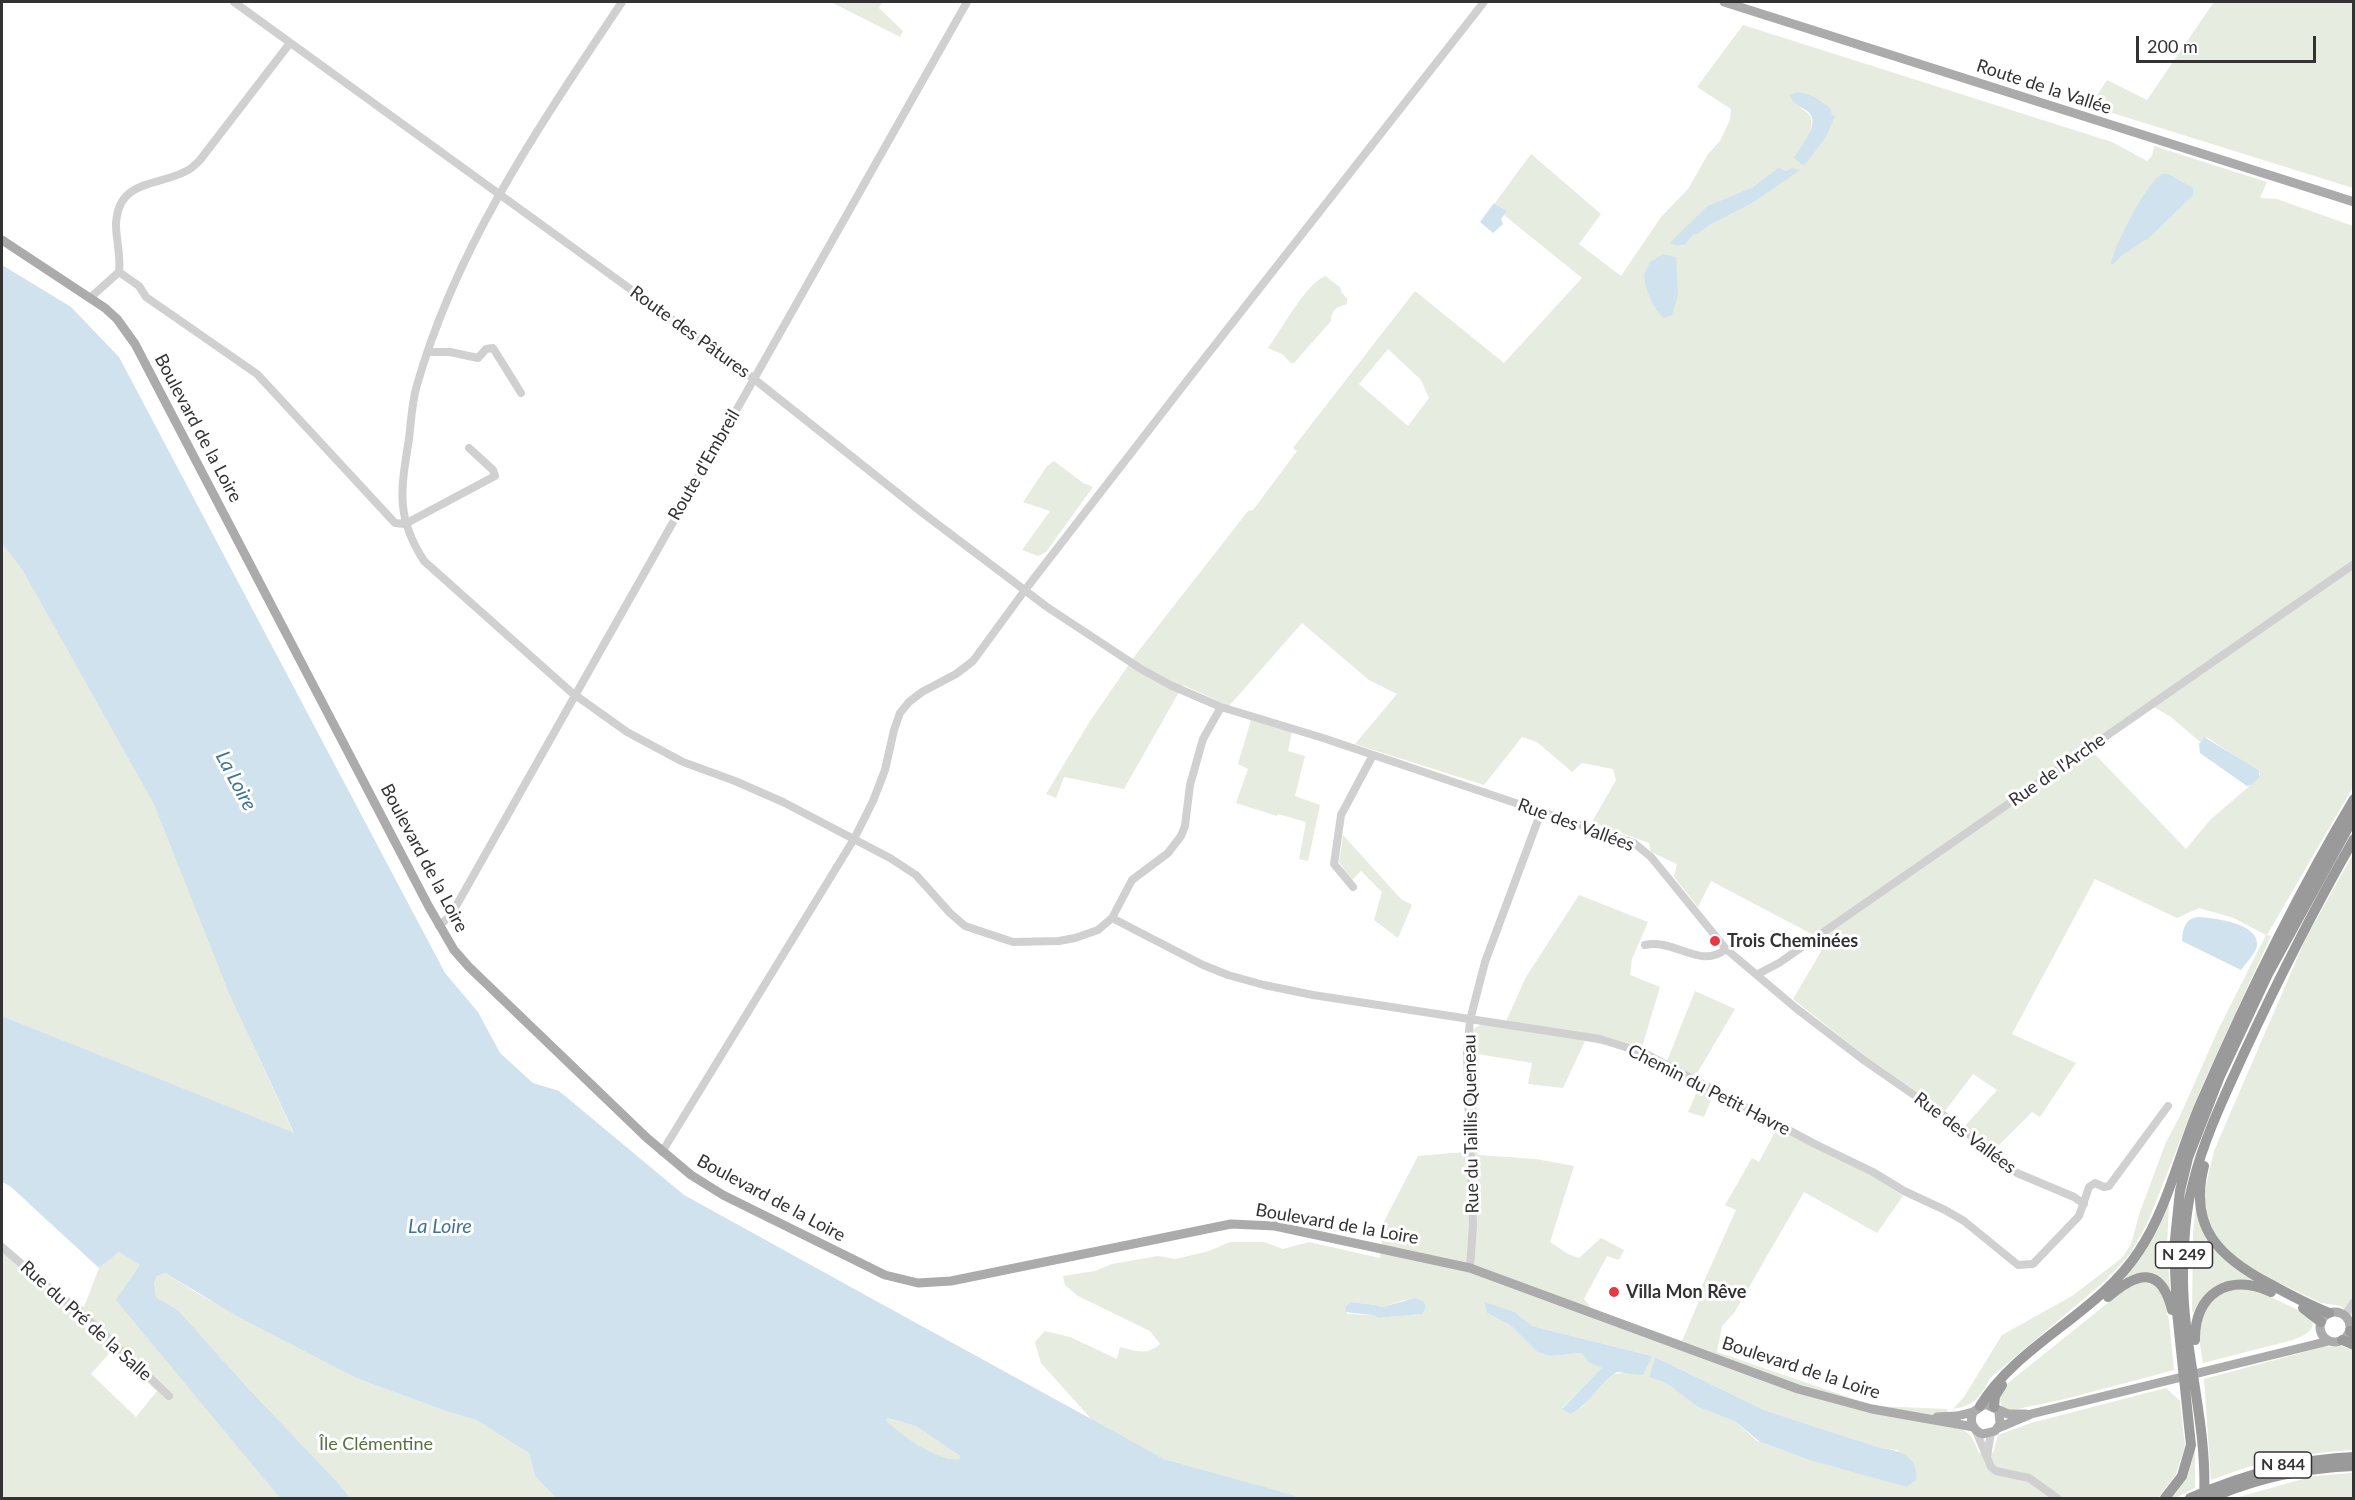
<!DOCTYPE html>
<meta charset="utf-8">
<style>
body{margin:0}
#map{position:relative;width:2355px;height:1500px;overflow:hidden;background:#fff;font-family:Lato,sans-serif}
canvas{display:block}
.frame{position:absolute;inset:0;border:3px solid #333;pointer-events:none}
.scale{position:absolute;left:2136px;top:36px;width:180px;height:27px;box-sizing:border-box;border:3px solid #333;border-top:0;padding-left:8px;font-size:18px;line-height:21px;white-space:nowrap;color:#333;-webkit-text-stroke:4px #fff;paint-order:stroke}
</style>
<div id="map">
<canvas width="2355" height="1500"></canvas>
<div class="frame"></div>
<div class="scale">200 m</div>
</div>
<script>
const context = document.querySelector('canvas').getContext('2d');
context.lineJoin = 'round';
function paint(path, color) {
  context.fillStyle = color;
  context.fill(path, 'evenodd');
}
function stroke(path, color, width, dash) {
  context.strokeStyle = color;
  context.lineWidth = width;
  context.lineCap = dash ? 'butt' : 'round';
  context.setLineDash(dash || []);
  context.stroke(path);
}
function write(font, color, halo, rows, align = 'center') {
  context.font = font + ' Lato,sans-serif';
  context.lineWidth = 6;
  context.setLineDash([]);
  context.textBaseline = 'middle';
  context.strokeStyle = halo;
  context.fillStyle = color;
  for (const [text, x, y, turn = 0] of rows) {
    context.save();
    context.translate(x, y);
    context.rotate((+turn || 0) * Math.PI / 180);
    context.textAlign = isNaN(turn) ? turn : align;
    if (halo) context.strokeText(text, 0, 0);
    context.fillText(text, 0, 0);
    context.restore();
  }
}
const green = new Path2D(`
 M 831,2 L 882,2 L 879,8 L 903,31 L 900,37 Z
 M 2214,2 L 2353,2 L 2353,188 L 2090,106 L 2107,80 L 2147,100 Z
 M 1743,25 L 2112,142 L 2147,161 L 2152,156 L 2154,146 L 2267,182 L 2260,198 L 2277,199 L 2353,226 L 2353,787 L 2267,935 L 2271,936 L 2201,1088 L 2147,1224 L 2130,1254 L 2105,1281 L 1990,1378 C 1981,1397 1974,1406 1953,1409 L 1964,1397 L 2002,1335 L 2072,1296 L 2122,1258 L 2131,1244 L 2140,1212 L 2166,1142 L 2180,1116 L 2218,1030 L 2266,935 L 2234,918 L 2199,908 L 2177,918 L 2095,879 L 2012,1034 L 2076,1063 L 2040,1117 L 2032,1112 L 1995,1149 L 1965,1126 L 1997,1090 L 1973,1074 L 1945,1111 L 1869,1059 L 1793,999 L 1826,943 L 1821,939 L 1711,881 L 1698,907 L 1674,877 L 1677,864 L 1651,852 L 1649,843 L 1592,822 L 1616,780 L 1613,769 L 1582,763 L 1572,772 L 1537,742 L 1522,737 L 1484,785 L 1355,744 L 1397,694 L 1369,680 L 1302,623 L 1229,706 L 1183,685 L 1124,789 L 1064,777 L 1056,798 L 1046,794 L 1090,721 L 1137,653 L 1248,511 L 1253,510 L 1297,451 L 1293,448 L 1415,291 L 1504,363 L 1582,278 L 1504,215 L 1507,211 L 1495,203 L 1531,154 L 1601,214 L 1579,244 L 1621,276 L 1661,217 L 1688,189 L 1708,154 L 1720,141 L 1730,120 L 1731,109 L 1697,87 ZM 1796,106 L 1834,120 L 1830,124 L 1826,137 L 1810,132 C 1815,117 1808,111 1796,106 ZM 1779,167 L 1787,171 L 1799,170 L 1751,204 L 1708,226 L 1698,234 L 1694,234 L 1685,245 L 1674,245 L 1671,243 L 1707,206 L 1753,187 ZM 1388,349 L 1421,380 L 1429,398 L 1408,426 L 1359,384 ZM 2147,703 L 2171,717 L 2200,742 L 2203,738 L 2208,738 L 2260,773 L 2260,777 L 2210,820 L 2186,849 L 2086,745 Z
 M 1325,276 L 1340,287 L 1342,293 L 1347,298 L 1347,304 C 1337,307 1331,309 1331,321 L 1294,363 L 1291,363 L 1282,354 L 1268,348 C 1281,330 1306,284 1325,276 Z
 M 1054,461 L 1083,483 L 1093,487 L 1046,552 L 1038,556 L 1022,550 L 1050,511 L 1023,502 L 1047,466 Z
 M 2,513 L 48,594 L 62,640 L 117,737 L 169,809 L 253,1045 L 294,1134 L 2,1016 Z
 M 1251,720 L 1292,732 L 1288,751 L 1305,756 L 1295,796 L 1320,805 L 1308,861 L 1299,859 L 1306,822 L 1278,814 L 1277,816 L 1236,803 L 1248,769 L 1238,764 Z
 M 1343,835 L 1401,899 L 1412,905 L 1398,938 L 1374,920 L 1382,892 L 1361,871 L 1352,880 L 1339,862 Z
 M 2353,854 L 2353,1324 L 2351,1316 L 2341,1306 L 2321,1303 L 2267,1277 L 2260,1292 L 2311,1316 C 2317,1331 2305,1335 2293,1340 L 2203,1363 L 2198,1332 L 2200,1319 L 2192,1311 L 2193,1232 L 2196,1205 L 2205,1190 L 2214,1151 L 2306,938 Z
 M 1579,895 L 1648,922 L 1632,959 L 1630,975 L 1660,987 L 1642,1047 L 1667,1061 L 1695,991 L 1735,1009 L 1696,1075 L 1716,1088 L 1704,1117 L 1688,1112 L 1699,1087 L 1621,1048 L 1585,1041 L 1563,1088 L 1528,1084 L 1532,1063 L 1472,1053 L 1472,1030 L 1480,1025 L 1504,1026 L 1526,977 Z
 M 1464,1106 L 1477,1106 L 1478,1155 L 1536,1159 L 1574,1166 L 1550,1242 L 1568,1254 L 1579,1258 L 1601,1238 L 1624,1250 L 1619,1260 L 1607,1256 L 1584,1299 L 1591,1308 L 1682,1341 L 1699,1301 L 1697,1297 L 1736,1210 L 1725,1205 L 1752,1158 L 1759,1162 L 1777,1128 L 1872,1175 L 1903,1196 L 1877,1233 L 1804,1192 L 1734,1313 L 1722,1326 L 1717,1352 L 1874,1406 L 1947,1409 L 1948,1427 C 1969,1429 1971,1434 1979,1453 L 1993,1453 L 1998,1435 L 2031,1423 L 2166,1388 L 2180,1401 L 2185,1447 L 2176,1474 L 2158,1498 L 1297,1498 L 1292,1495 L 1164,1459 L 1093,1421 L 1041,1363 L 1035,1342 L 1045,1331 L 1070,1337 L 1117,1359 L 1120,1347 C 1135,1351 1147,1356 1160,1344 L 1150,1331 L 1078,1296 L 1065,1285 L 1063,1276 L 1095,1271 L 1112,1264 L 1158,1256 L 1176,1259 L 1209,1251 L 1230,1242 L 1264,1242 L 1283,1249 L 1309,1242 L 1380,1258 L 1382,1243 L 1379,1231 L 1418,1156 L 1465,1152 ZM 1404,1300 L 1425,1305 L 1425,1310 L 1420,1314 L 1378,1318 L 1373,1315 L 1347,1314 L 1346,1306 L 1350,1302 L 1376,1305 L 1382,1307 ZM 1484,1303 L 1515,1312 L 1532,1326 L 1652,1356 L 1624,1373 L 1614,1374 L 1603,1383 L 1583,1406 L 1573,1413 L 1562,1408 L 1603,1368 L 1588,1362 L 1582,1353 L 1550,1356 L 1537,1352 L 1510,1325 L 1487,1313 ZM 1655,1357 L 1764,1410 L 1881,1448 L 1898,1450 L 1906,1487 L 1802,1457 L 1757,1441 L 1736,1422 L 1698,1407 L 1666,1383 L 1649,1377 Z
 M 2167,1202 L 2169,1204 L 2167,1246 L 2170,1289 L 2163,1295 L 2169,1321 L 2174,1370 L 2065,1399 L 2013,1410 L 2003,1409 C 1999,1401 1999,1396 2003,1387 L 2119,1294 L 2125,1277 Z
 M 2,1243 L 48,1284 L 84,1307 L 99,1268 L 119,1252 L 141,1265 L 140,1326 L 280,1498 L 2,1498 ZM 112,1350 L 157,1391 L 136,1417 L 91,1374 Z
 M 165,1273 L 202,1296 L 356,1378 L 443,1410 L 476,1420 L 529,1453 L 535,1476 L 556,1498 L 350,1498 L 340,1485 L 248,1388 L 178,1310 L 156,1297 L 154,1283 L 157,1276 Z
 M 2341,1346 L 2354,1350 L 2353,1450 C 2299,1454 2262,1460 2211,1480 L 2204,1379 L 2323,1347 Z
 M 888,1418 L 916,1426 L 960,1456 L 960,1459 C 935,1462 902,1436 884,1420 Z
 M 2195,1444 L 2195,1488 L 2175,1498 L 2168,1498 L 2188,1475 Z
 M 2353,1473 L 2353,1498 L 2235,1498 L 2314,1476 Z`);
const water = new Path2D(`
 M 1798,92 C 1811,94 1820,100 1830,108 L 1832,115 L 1835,116 L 1826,137 L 1804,166 L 1794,158 C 1800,147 1823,122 1807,111 C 1799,104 1794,106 1790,95 Z
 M 1779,167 L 1786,171 L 1792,168 L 1800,170 L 1751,204 L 1708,226 L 1698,234 L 1694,234 L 1685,245 L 1674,245 L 1670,243 L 1707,206 L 1753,187 Z
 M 2163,174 L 2168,174 L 2193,188 L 2193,195 L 2150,237 L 2121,256 L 2112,265 L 2111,264 C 2114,247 2148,178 2163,174 Z
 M 1494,203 L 1507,211 L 1501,219 L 1503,224 L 1493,233 L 1480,222 Z
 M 1663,254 L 1676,257 L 1678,295 L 1672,315 L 1664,318 C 1653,309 1645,289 1644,275 L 1650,262 Z
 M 2,265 L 71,307 L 119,357 L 445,973 L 478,1012 L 500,1053 L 533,1083 L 559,1091 L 684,1195 L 867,1296 L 1164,1459 L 1293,1495 L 1297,1498 L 556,1498 L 535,1476 L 529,1453 L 476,1420 L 443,1410 L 356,1378 L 237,1316 L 165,1273 L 157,1276 L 154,1283 L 156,1297 L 178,1310 L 248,1388 L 340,1485 L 350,1498 L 280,1498 L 116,1300 L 140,1265 L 119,1252 L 99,1268 L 10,1186 L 2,1182 L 2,1016 L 294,1133 L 229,993 L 154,804 L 22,569 L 2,543 ZM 888,1418 L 916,1426 L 960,1456 L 960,1459 C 936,1462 902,1435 885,1420 Z
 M 2204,737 L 2258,770 L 2260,777 L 2251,785 L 2247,786 L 2200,753 L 2199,744 Z
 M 2198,917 C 2214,918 2260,923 2257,946 C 2255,954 2246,963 2241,970 L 2182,941 C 2183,930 2184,919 2198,917 Z
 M 1416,1298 L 1424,1302 L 1426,1308 L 1422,1314 L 1378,1318 L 1373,1315 L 1345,1312 L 1346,1306 L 1350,1302 L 1376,1305 L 1382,1307 Z
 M 1484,1302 L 1515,1312 L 1532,1326 L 1652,1356 L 1643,1375 L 1617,1372 C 1599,1383 1590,1404 1571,1414 L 1562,1409 L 1602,1368 L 1588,1362 L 1582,1353 L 1550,1356 L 1537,1352 L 1510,1325 L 1487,1313 Z
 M 1655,1357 L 1764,1410 L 1881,1448 C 1899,1450 1920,1457 1916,1480 L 1906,1487 L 1810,1460 L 1760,1442 L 1736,1422 L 1698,1407 L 1666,1383 L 1649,1377 Z`);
const minor = new Path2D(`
 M 234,2 L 749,375 L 924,514 L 1047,607 L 1141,669 L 1170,685 L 1221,707 L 1323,738 L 1634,843 L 1651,857 L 1726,949 L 1797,1009 L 1865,1061 L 1956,1124 L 2017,1173 L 2074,1197 L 2084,1204
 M 622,2 C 542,122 457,244 417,385 C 412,402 411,421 409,439 C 401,489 395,516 424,561 L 571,692 L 627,732 L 683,762 L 735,781 L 783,802 L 890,858 L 916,875 L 950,913 L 965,926 L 1013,942 L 1059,941 L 1075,938 L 1098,930 L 1112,918 L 1132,880 L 1168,853 L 1181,836 L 1185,826 L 1190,785 L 1203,739 L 1221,707
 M 119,272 L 139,286 L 146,297 L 257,374 L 395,523 L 405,524 L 495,476 L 493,470 L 469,448
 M 91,297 L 119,272 C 121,256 116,240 116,224 C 118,177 162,187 190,169 C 193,167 197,163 200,160 L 290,43
 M 428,352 L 450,352 L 478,358 L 486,349 L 493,348 L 521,393
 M 1353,887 L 1334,864 L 1341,815 L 1373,755
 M 1112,918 L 1203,965 L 1228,975 L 1264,985 L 1313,995 L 1600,1039 L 1644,1053 L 1815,1144 L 1873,1172 L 1904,1191 L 1945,1210 L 1964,1221 L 2018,1265 L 2033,1264 L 2079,1216 L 2089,1187 L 2095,1183 L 2104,1187 L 2109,1186 L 2168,1106
 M 439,926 L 451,915 L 967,2
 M 1645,945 C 1674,938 1700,970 1726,949
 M 1758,974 L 1779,963 L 2354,564
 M 662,1152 L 854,839 L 873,801 L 885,770 L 894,730 L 900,713 L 909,702 L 922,692 L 956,674 L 973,661 L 1025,590 L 1193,373 L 1484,2
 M 2,1247 L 54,1292 L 76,1308 L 169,1396
 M 1470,1268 L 1473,1225 L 1467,1052 L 1470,1020 L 1485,962 L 1541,812
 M 2345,1315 L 2354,1302
 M 1976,1431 L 1991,1467 L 1996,1471 L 2029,1478 L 2057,1498
 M 1987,1456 L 1991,1433`);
const major = new Path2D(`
 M 1724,2 L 2354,202
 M 2,240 L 105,308 L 117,319 L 135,344 L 429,907 L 454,950 L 469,967 L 647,1138 L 691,1175 L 723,1195 L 885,1275 L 918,1283 L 951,1281 L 1231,1224 L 1275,1226 L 1470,1268 L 1798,1389 L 1872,1409 L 1974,1427
 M2320 1327a15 15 0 1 1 30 0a15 15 0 1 1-30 0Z
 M 1999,1412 L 2000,1424 L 1995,1431 L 1983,1434 C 1973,1431 1969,1422 1973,1412 L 1985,1404 L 2008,1414 L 2026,1414
 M 1937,1417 L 1957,1416 L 1973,1412
 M 1998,1428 L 2031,1414 L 2329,1341`);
const highway = new Path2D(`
 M 2204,1166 C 2188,1228 2220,1258 2270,1284 C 2290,1295 2309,1305 2329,1313
 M 2108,1297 C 2137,1272 2161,1265 2172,1310
 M 2303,1308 L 2321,1322
 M 2350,1331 L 2354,1335
 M 2195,1340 C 2194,1294 2229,1272 2271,1292
 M 2342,1340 L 2354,1345
 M 1980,1406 C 2018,1344 2099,1313 2139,1251 C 2169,1206 2180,1149 2202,1100 C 2247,997 2296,896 2354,799
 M 1994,1407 L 1995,1396 L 2002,1385
 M 2165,1498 L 2182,1476 L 2191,1445 L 2177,1312 L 2174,1249 L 2180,1191 L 2188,1158 L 2220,1076 L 2268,974 L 2354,817
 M 2190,1498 C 2243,1475 2296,1459 2354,1457
 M 2204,1498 C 2208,1423 2182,1348 2183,1273 C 2184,1243 2185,1212 2193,1183 C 2204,1138 2225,1095 2244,1053 C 2278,980 2314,909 2354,839
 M 2211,1498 C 2256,1478 2305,1468 2354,1466`);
const markers = [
 [1715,941,6,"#e63946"],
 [1614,1292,6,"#e63946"]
];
const shields = [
 [2184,1255,57],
 [2283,1465,57]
];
const shieldNames = [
 ["N 249",2184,1255],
 ["N 844",2283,1465]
];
const streetNames = [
 ["Route de la Vallée",2044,87,18],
 ["Route des Pâtures",690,332,36],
 ["Boulevard de la Loire",198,428,62],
 ["Route d'Embreil",704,465,-60],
 ["Rue de l'Arche",2057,770,-35],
 ["Rue des Vallées",1576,825,20],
 ["Boulevard de la Loire",424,858,62],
 ["Chemin du Petit Havre",1709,1090,27],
 ["Rue du Taillis Queneau",1471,1124,-91],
 ["Rue des Vallées",1965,1133,37],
 ["Boulevard de la Loire",771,1198,28],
 ["Boulevard de la Loire",1337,1224,10],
 ["Rue du Pré de la Salle",86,1321,42],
 ["Boulevard de la Loire",1801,1368,18]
];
const poiNames = [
 ["Trois Cheminées",1727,941],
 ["Villa Mon Rêve",1626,1292]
];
const parkNames = [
 ["Île Clémentine",376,1444]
];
const waterNames = [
 ["La Loire",236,781,62],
 ["La Loire",440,1227]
];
paint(green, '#e6ecdf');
paint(water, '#cfe2ee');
stroke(minor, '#d0d0d0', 8);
stroke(major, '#ababab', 9);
stroke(highway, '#9a9a9a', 10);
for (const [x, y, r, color] of markers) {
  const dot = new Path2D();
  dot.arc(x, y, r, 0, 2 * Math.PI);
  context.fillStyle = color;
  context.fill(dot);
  stroke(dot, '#fff', 2);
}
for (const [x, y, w] of shields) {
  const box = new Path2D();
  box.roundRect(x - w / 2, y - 13, w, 26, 4.5);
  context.fillStyle = '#fff';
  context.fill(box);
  stroke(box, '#333', 1.5);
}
write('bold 16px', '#333', null, shieldNames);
write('18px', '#333', '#fff', streetNames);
write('bold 18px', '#333', '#fff', poiNames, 'left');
write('18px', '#56703f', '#fff', parkNames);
write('italic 20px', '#3f7597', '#fff', waterNames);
</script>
